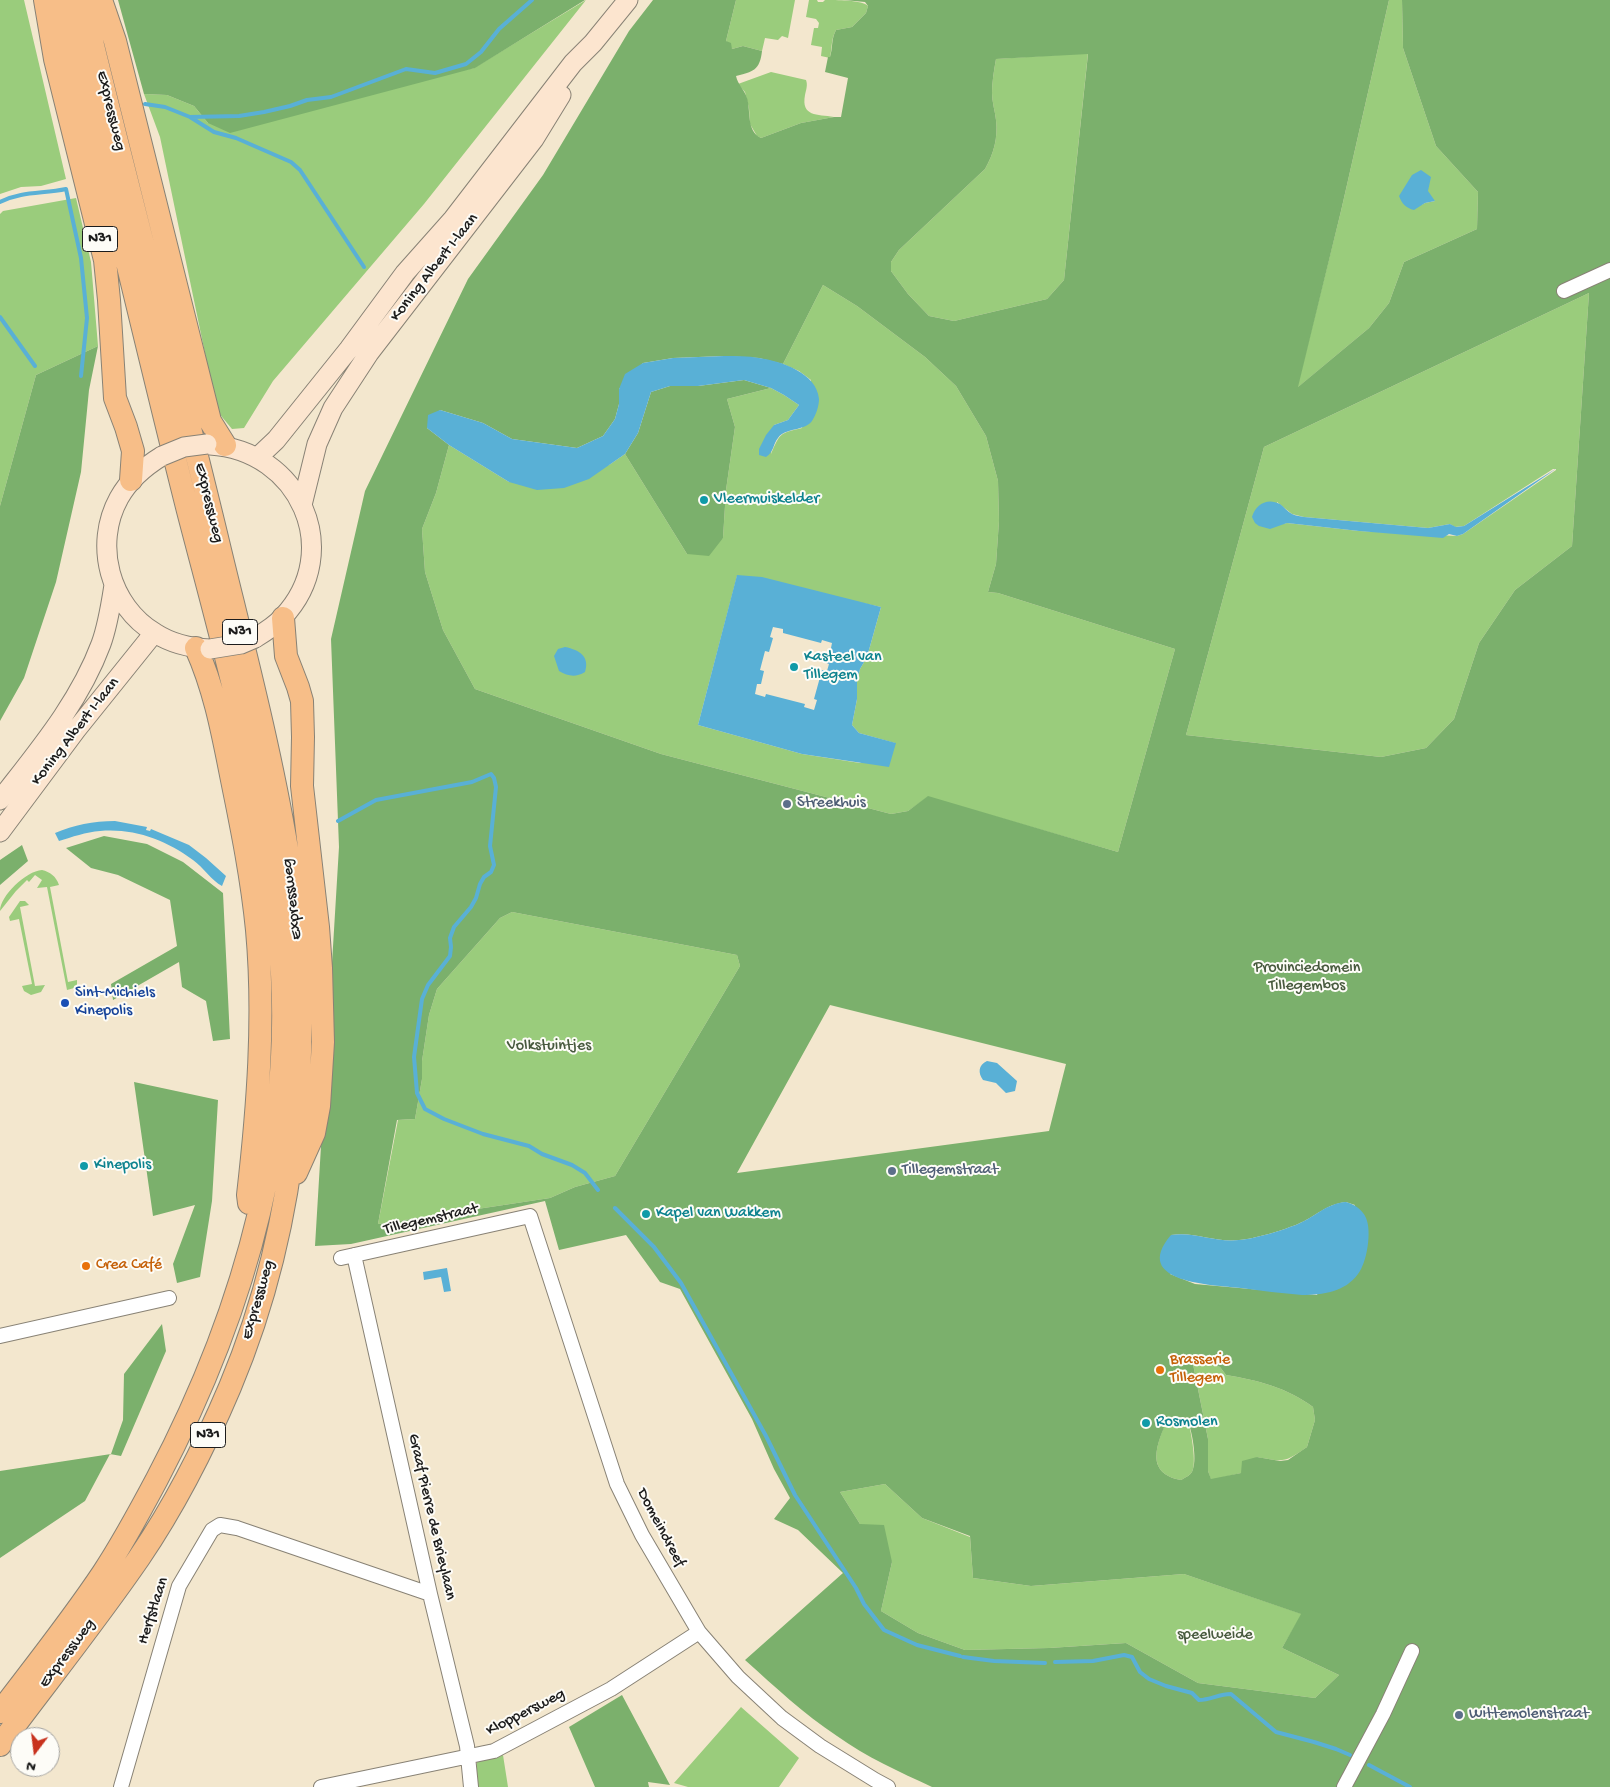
<!DOCTYPE html>
<meta charset="utf-8">
<style>
body{margin:0}
#map{position:relative;width:1610px;height:1787px;overflow:hidden;background:#f3e7ce;font-family:"Gochi Hand",sans-serif}
canvas{display:block}
.north{position:absolute;left:10px;top:1727px;width:50px;height:50px;box-sizing:border-box;background:#fdfcf7;border:1px solid #a3a29f;border-radius:50%;rotate:195deg;font-size:14px;font-weight:700;line-height:20px;text-align:center;color:#1c1c1c}
.north::after{content:'';display:block;margin:auto;width:18px;height:22px;background:#c8321e;clip-path:polygon(50% 0,100% 100%,50% 72%,0 100%)}
</style>
<div id="map">
<canvas width="1610" height="1787"></canvas>
<div class="north">N</div>
</div>
<script>
const context = document.querySelector('canvas').getContext('2d');
context.lineJoin = 'round';
function paint(path, color) {
  context.fillStyle = color;
  context.fill(path, 'evenodd');
}
function stroke(path, color, width, dash) {
  context.strokeStyle = color;
  context.lineWidth = width;
  context.lineCap = dash ? 'butt' : 'round';
  context.setLineDash(dash || []);
  context.stroke(path);
}
function write(font, color, halo, rows, align = 'center') {
  context.font = font + ' "Gochi Hand",sans-serif';
  context.lineWidth = 4;
  context.setLineDash([]);
  context.textBaseline = 'middle';
  context.strokeStyle = halo;
  context.fillStyle = color;
  for (const [text, x, y, turn = 0] of rows) {
    context.save();
    context.translate(x, y);
    context.rotate((+turn || 0) * Math.PI / 180);
    context.textAlign = isNaN(turn) ? turn : align;
    if (halo) context.strokeText(text, 0, 0);
    context.fillText(text, 0, 0);
    context.restore();
  }
}
const green = new Path2D(`
 M 0,0 L 24,0 L 66,179 L 41,186 L 21,187 L 0,194 Z
 M 586,0 L 424,204 L 273,381 L 244,428 L 232,429 L 217,411 L 160,137 L 144,94 L 167,95 L 194,106 L 208,123 L 474,68 Z
 M 736,0 L 795,0 L 788,38 L 782,36 L 778,40 L 765,38 L 762,51 L 743,46 L 732,49 L 726,41 Z
 M 809,0 L 817,0 L 818,2 L 823,2 L 825,0 C 835,0 863,0 868,6 L 866,13 L 852,27 L 836,30 C 831,39 832,48 830,58 L 821,56 L 822,47 L 811,45 L 814,28 L 818,28 L 819,23 L 816,19 L 806,17 Z
 M 1389,0 L 1402,0 L 1403,48 L 1436,146 L 1478,192 L 1477,229 L 1404,262 L 1389,303 L 1369,328 L 1297,388 L 1341,211 ZM 1406,187 L 1435,201 L 1425,203 L 1421,205 L 1400,196 Z
 M 1088,53 L 1064,280 L 1047,299 L 954,321 L 929,316 L 908,294 L 891,271 L 891,262 L 899,250 L 985,169 C 994,153 998,138 996,120 C 995,111 992,102 992,93 C 992,82 994,70 996,59 Z
 M 771,72 L 806,80 C 808,85 806,90 805,95 C 801,117 817,114 834,117 L 801,123 L 761,138 L 757,136 L 750,124 L 749,108 L 745,92 L 738,84 Z
 M 76,198 L 91,262 L 98,346 L 36,375 L 0,506 L 0,214 L 3,211 Z
 M 823,285 L 857,306 L 925,357 L 956,386 L 986,436 L 998,481 L 999,521 L 996,564 L 988,592 L 998,593 L 1175,649 L 1118,852 L 928,797 L 908,811 L 891,814 L 661,754 L 475,689 L 443,630 L 425,572 L 422,529 L 436,493 L 449,445 L 509,482 L 609,465 L 625,454 L 687,554 L 723,538 L 726,490 L 735,427 L 727,399 L 771,388 L 784,395 L 799,405 L 788,420 L 774,425 L 771,454 C 780,433 780,433 802,428 L 811,380 L 799,371 L 783,364 ZM 737,576 L 881,607 L 867,657 L 860,669 L 857,682 L 857,699 L 852,725 L 859,733 L 895,743 L 860,763 L 802,754 L 698,725 Z
 M 1589,293 L 1572,546 L 1515,590 L 1479,643 L 1454,719 L 1426,748 L 1381,757 L 1186,735 L 1264,447 ZM 1553,469 L 1556,469 L 1556,470 L 1463,534 L 1457,536 L 1359,531 L 1287,523 L 1277,525 L 1277,502 L 1292,514 L 1304,517 L 1428,528 L 1450,524 L 1455,527 L 1464,526 Z
 M 42,870 C 50,872 56,876 59,885 L 50,887 L 68,982 L 77,980 L 77,985 L 74,988 L 67,990 L 47,887 L 37,888 L 42,880 L 35,875 L 29,882 L 27,880 L 16,891 L 0,911 C 0,896 26,871 42,870 Z
 M 20,901 L 25,901 L 29,905 L 20,907 L 35,986 L 45,985 L 41,992 L 31,995 L 24,991 L 22,986 L 32,984 L 19,919 L 10,921 L 9,917 Z
 M 512,912 L 737,955 L 740,966 L 615,1176 L 575,1187 L 550,1198 L 378,1224 L 398,1120 L 415,1119 L 422,1079 L 422,1061 L 429,1015 L 437,989 L 500,918 Z
 M 1195,1357 L 1220,1367 L 1226,1375 C 1257,1380 1288,1388 1313,1407 L 1315,1420 L 1307,1447 C 1284,1463 1284,1462 1257,1457 L 1241,1473 L 1211,1480 L 1208,1471 L 1208,1439 L 1193,1364 Z
 M 1168,1417 L 1188,1421 C 1191,1431 1196,1459 1193,1469 C 1192,1475 1186,1477 1181,1480 C 1143,1473 1158,1442 1168,1417 Z
 M 885,1484 L 922,1518 L 970,1537 L 973,1578 L 1031,1586 L 1184,1574 L 1302,1614 L 1282,1648 L 1339,1675 L 1315,1698 L 1198,1683 L 1126,1643 L 1049,1648 L 965,1650 L 918,1633 L 881,1611 L 892,1562 L 860,1524 L 840,1492 Z
 M 741,1707 L 799,1758 L 779,1787 L 688,1787 L 674,1783 Z
 M 503,1755 L 508,1787 L 478,1787 C 473,1746 479,1767 503,1755 Z`);
const forest = new Path2D(`
 M 118,0 L 585,0 L 475,68 L 230,133 L 208,123 L 194,106 L 167,95 L 144,94 Z
 M 653,0 L 736,0 L 726,41 L 731,43 L 732,49 L 743,46 L 762,51 C 760,70 753,72 736,76 C 738,85 744,89 747,98 C 751,110 746,131 761,138 L 801,123 L 834,117 L 841,117 L 848,78 L 825,72 L 828,57 L 830,57 C 833,48 831,39 836,30 L 852,27 L 866,13 L 868,6 L 865,2 L 844,0 L 1389,0 L 1341,211 L 1298,387 L 1369,328 L 1389,303 L 1404,262 L 1477,229 L 1478,192 L 1436,146 L 1403,48 L 1402,0 L 1610,0 L 1610,1787 L 932,1787 C 900,1772 866,1757 837,1736 C 804,1714 775,1687 745,1660 L 843,1573 L 798,1530 L 774,1519 L 790,1498 L 774,1469 L 752,1419 L 680,1289 L 660,1282 L 626,1235 L 559,1250 L 545,1201 L 351,1244 L 315,1246 L 339,847 L 331,639 L 365,491 L 468,279 L 543,175 L 629,31 ZM 1088,54 L 1064,280 L 1047,299 L 954,321 L 929,316 L 908,294 L 891,271 L 891,262 L 899,250 L 985,169 C 994,153 998,138 996,120 C 995,111 992,102 992,93 C 992,82 994,70 996,59 ZM 823,285 L 857,306 L 925,357 L 956,386 L 986,436 L 998,481 L 999,521 L 996,564 L 988,592 L 998,593 L 1175,649 L 1118,852 L 928,796 L 908,811 L 891,814 L 661,754 L 475,689 L 443,630 L 425,572 L 422,529 L 436,493 L 449,445 L 427,428 L 440,410 L 483,423 L 512,439 L 577,448 L 603,436 L 615,419 L 619,404 L 619,389 L 643,363 L 673,358 L 724,356 L 759,358 L 783,364 ZM 1589,293 L 1572,546 L 1515,590 L 1479,643 L 1454,719 L 1426,748 L 1381,757 L 1186,735 L 1264,447 ZM 512,912 L 737,955 L 740,966 L 615,1176 L 575,1187 L 550,1198 L 378,1224 L 397,1120 L 415,1119 L 422,1079 L 422,1061 L 429,1015 L 437,989 L 500,918 ZM 830,1005 L 1066,1064 L 1049,1131 L 737,1173 ZM 1346,1202 L 1355,1205 L 1317,1295 L 1195,1284 L 1170,1274 L 1171,1235 C 1194,1231 1216,1243 1239,1240 C 1254,1239 1284,1230 1298,1224 C 1315,1217 1326,1204 1346,1202 ZM 1195,1358 L 1220,1367 L 1226,1375 C 1257,1380 1288,1388 1313,1407 L 1315,1420 L 1307,1447 L 1288,1460 L 1280,1461 L 1257,1457 L 1242,1461 L 1241,1473 L 1211,1479 L 1208,1471 L 1208,1439 L 1193,1364 ZM 1168,1418 L 1188,1421 C 1192,1432 1197,1458 1193,1469 C 1192,1475 1186,1477 1181,1480 C 1143,1473 1158,1442 1168,1418 ZM 885,1484 L 922,1518 L 970,1536 L 973,1578 L 1031,1586 L 1184,1574 L 1301,1614 L 1282,1648 L 1339,1675 L 1315,1698 L 1198,1683 L 1126,1643 L 1049,1648 L 965,1650 L 918,1633 L 881,1611 L 892,1562 L 884,1525 L 860,1524 L 840,1492 Z
 M 98,346 L 89,390 L 81,472 L 56,582 L 24,678 L 0,721 L 0,506 L 36,375 Z
 M 744,380 L 771,388 L 727,399 L 735,427 L 726,490 L 723,538 L 709,556 L 687,554 L 625,454 L 638,433 L 651,392 L 670,386 L 698,386 Z
 M 104,836 L 147,844 L 183,862 L 223,893 L 230,1039 L 213,1041 L 206,1001 L 182,987 L 179,962 L 113,1000 L 111,984 L 177,946 L 170,900 L 118,875 L 91,868 L 66,848 Z
 M 22,845 L 28,861 L 0,885 L 0,860 Z
 M 134,1082 L 218,1100 L 212,1201 L 200,1277 L 177,1283 L 173,1264 L 195,1205 L 153,1216 Z
 M 162,1324 L 166,1351 L 121,1456 L 110,1454 L 85,1501 L 0,1558 L 0,1471 L 111,1454 L 123,1420 L 124,1374 Z
 M 622,1695 L 670,1785 L 648,1782 L 649,1787 L 595,1787 L 569,1727 Z`);
const water = new Path2D(`
 M 1421,170 L 1431,177 L 1428,191 L 1435,201 L 1425,203 L 1414,210 C 1406,208 1402,204 1399,196 L 1412,175 Z
 M 724,356 C 736,356 748,356 759,358 C 781,361 817,373 819,399 C 819,406 816,415 812,421 C 803,432 786,427 778,438 C 773,444 774,452 766,457 L 759,455 L 759,449 L 766,435 L 774,425 L 788,420 L 799,405 L 784,395 L 771,388 L 744,380 L 698,386 L 670,386 L 651,392 L 638,433 L 625,454 L 589,479 L 564,488 L 537,490 L 509,482 L 449,445 L 427,428 L 428,415 L 440,410 L 483,423 L 512,439 L 577,448 L 603,436 L 615,419 L 619,404 L 619,389 L 625,374 L 643,363 L 673,358 Z
 M 1557,468 L 1463,534 L 1457,536 L 1449,534 L 1443,538 L 1359,531 L 1287,523 L 1270,529 L 1259,526 L 1255,523 L 1252,517 C 1255,505 1267,497 1280,504 C 1284,507 1288,512 1292,514 C 1296,516 1301,516 1304,517 L 1428,528 L 1450,524 L 1456,527 L 1464,526 Z
 M 737,575 L 762,577 L 881,607 L 867,657 L 860,669 L 857,682 L 857,699 L 852,725 L 859,733 L 896,743 L 889,767 L 802,754 L 698,725 ZM 773,627 L 783,629 L 783,633 L 821,643 L 822,640 L 832,643 L 830,653 L 827,652 L 824,662 L 829,664 L 827,671 L 822,670 L 814,699 L 817,700 L 814,710 L 804,707 L 805,704 L 766,694 L 765,697 L 755,694 L 757,684 L 761,684 L 764,671 L 760,670 L 765,651 L 769,652 L 773,638 L 770,637 Z
 M 565,647 C 580,650 590,657 585,672 C 575,678 568,676 559,671 L 554,656 L 558,649 Z
 M 115,821 L 147,827 L 146,830 L 150,831 L 151,829 L 189,845 L 206,858 L 226,876 L 222,886 C 212,881 203,867 193,860 C 166,840 134,828 100,831 C 86,832 72,837 59,841 L 55,833 C 74,825 93,821 115,821 Z
 M 987,1061 L 997,1063 L 1017,1081 L 1015,1091 L 1006,1093 L 996,1083 L 983,1080 C 978,1073 978,1065 987,1061 Z
 M 1346,1202 C 1354,1204 1363,1210 1366,1218 C 1372,1231 1367,1263 1358,1274 C 1345,1292 1323,1295 1302,1295 C 1282,1293 1261,1291 1241,1288 C 1213,1285 1130,1283 1171,1235 C 1194,1231 1216,1243 1239,1240 C 1254,1239 1284,1230 1298,1224 C 1315,1217 1327,1203 1346,1202 Z
 M 447,1268 L 451,1291 L 444,1292 L 441,1277 L 424,1280 L 423,1272 Z`);
const stream = new Path2D(`
 M 145,104 L 165,107 L 190,117 L 239,116 L 264,112 L 290,106 L 307,100 L 331,97 L 406,69 L 435,73 L 466,64 L 481,52 L 499,29 L 532,0
 M 190,117 L 214,132 L 236,138 L 291,162 L 300,170 L 364,267
 M 0,202 C 22,191 43,194 66,189 L 81,258 L 87,318 L 81,376
 M 0,317 L 35,366
 M 338,821 L 376,800 L 472,782 L 491,774 L 494,778 L 496,787 L 490,846 L 494,865 L 491,872 L 484,877 L 480,884 L 476,898 L 471,907 L 454,927 L 450,938 L 451,947 L 450,956 L 428,985 L 422,999 L 414,1057 L 417,1093 L 425,1109 L 444,1119 L 483,1134 L 529,1146 L 542,1154 L 572,1165 L 585,1173 L 598,1190
 M 615,1208 L 654,1247 L 681,1283 L 766,1436 L 795,1495 L 856,1588 L 864,1604 L 884,1630 L 917,1645 L 960,1656
 M 963,1657 L 994,1661 L 1045,1663
 M 1055,1662 L 1093,1661 L 1124,1655 L 1132,1657 L 1140,1672 L 1149,1679 L 1166,1686 L 1192,1693 L 1199,1700 C 1211,1700 1218,1694 1231,1694 L 1276,1732 L 1314,1742 L 1336,1749 L 1350,1755
 M 1369,1765 L 1410,1787`);
const minor = new Path2D(`
 M 1564,291 L 1610,270
 M 354,1255 L 430,1594 L 467,1746 L 471,1787
 M 341,1258 L 530,1216 L 617,1484 L 642,1535 L 699,1632 L 738,1677 L 782,1718 L 820,1746 L 875,1780 L 888,1787
 M 0,1336 L 169,1298
 M 121,1787 L 179,1586 L 212,1530 L 220,1525 L 237,1528 L 430,1594
 M 321,1787 L 494,1751 L 611,1689 L 699,1632
 M 1344,1787 L 1383,1714 L 1412,1651`);
const secondary = new Path2D(`
 M 210,445 C 299,450 345,551 283,617 C 275,626 265,632 255,638
 M 162,456 C 144,467 129,480 119,498 C 93,545 110,606 155,633 C 172,644 190,648 210,649
 M 258,457 L 276,440 L 349,349 L 405,273 L 453,219 L 573,63 L 593,43 L 628,0
 M 302,505 L 317,444 L 333,408 L 369,353 L 534,139 L 561,95
 M 0,800 C 38,751 79,703 101,644 C 108,625 111,604 114,585
 M 0,832 L 76,730 L 154,633`);
const trunk = new Path2D(`
 M 45,0 L 55,59 L 105,260 L 109,300 L 115,398 L 126,427 L 133,451 L 131,480
 M 101,0 L 115,41 L 210,421 L 225,445
 M 283,618 L 286,656 L 298,687 L 302,701 L 303,737 L 302,786 L 318,927 L 321,968 L 323,1042 L 319,1106 L 314,1133 L 296,1173
 M 196,648 C 215,690 223,735 232,780 C 242,829 252,879 257,930 C 265,1018 258,1107 248,1195 L 249,1203
 M 0,1712 C 35,1666 71,1621 103,1573 C 123,1543 140,1511 157,1479 C 245,1312 301,1119 278,928 C 275,901 269,875 265,848 C 258,812 255,776 246,740 C 229,664 208,588 188,511 C 145,341 106,170 62,0
 M 0,1745 C 46,1683 95,1622 139,1558 C 175,1505 205,1446 230,1387 C 301,1218 315,1028 287,849 C 270,748 244,649 220,550 C 176,366 126,184 82,0`);
const secondaryBridge = new Path2D(`
 M 162,456 L 184,447 L 207,444
 M 210,649 L 241,644 L 255,638`);
const markers = [
 [704,500,5,"#0f9aa8"],
 [794,667,5,"#0f9aa8"],
 [787,804,5,"#5c6f8a"],
 [65,1003,5,"#1a4fb4"],
 [84,1166,5,"#0f9aa8"],
 [892,1171,5,"#5c6f8a"],
 [646,1214,5,"#0f9aa8"],
 [86,1266,5,"#e8710a"],
 [1160,1370,5,"#e8710a"],
 [1146,1423,5,"#0f9aa8"],
 [1459,1715,5,"#5c6f8a"]
];
const shields = [
 [100,239,35],
 [240,632,35],
 [208,1435,35]
];
const shieldNames = [
 ["N31",100,239],
 ["N31",240,632],
 ["N31",208,1435]
];
const streetNames = [
 ["Expressweg",110,111,76],
 ["Koning Albert I-laan",435,268,-52],
 ["Expressweg",208,503,76],
 ["Koning Albert I-laan",76,732,-52],
 ["Expressweg",293,899,-97],
 ["Tillegemstraat",431,1220,-13],
 ["Expressweg",259,1300,-74],
 ["Graaf Pierre de Brieylaan",431,1517,77],
 ["Domeindreef",660,1528,62],
 ["Herfstlaan",154,1611,-72],
 ["Expressweg",68,1654,-53],
 ["Kloppersweg",526,1713,-27]
];
const cultureNames = [
 ["Vleermuiskelder",714,500],
 ["Kasteel van",804,658],
 ["Tillegem",804,676],
 ["Kinepolis",94,1166],
 ["Kapel van Wakkem",656,1214],
 ["Rosmolen",1156,1423]
];
const serviceNames = [
 ["Streekhuis",797,804],
 ["Tillegemstraat",902,1171],
 ["Wittemolenstraat",1469,1715]
];
const parkNames = [
 ["Provinciedomein",1307,969],
 ["Tillegembos",1307,987],
 ["Volkstuintjes",549,1047],
 ["speelweide",1215,1636]
];
const transitNames = [
 ["Sint-Michiels",75,994],
 ["Kinepolis",75,1012]
];
const foodNames = [
 ["Crea Café",96,1266],
 ["Brasserie",1170,1361],
 ["Tillegem",1170,1379]
];
paint(green, '#9acc7c');
paint(forest, '#7bb06c');
paint(water, '#59b0d6');
stroke(stream, '#59b0d6', 4);
stroke(minor, '#888275', 16);
stroke(secondary, '#888275', 21);
stroke(trunk, '#888275', 24);
stroke(minor, '#fff', 14);
stroke(secondary, '#fce5cf', 19);
stroke(trunk, '#f7be88', 22);
stroke(secondaryBridge, '#888275', 21, []);
stroke(secondaryBridge, '#fce5cf', 19);
for (const [x, y, r, color] of markers) {
  const dot = new Path2D();
  dot.arc(x, y, r, 0, 2 * Math.PI);
  context.fillStyle = color;
  context.fill(dot);
  stroke(dot, '#fdfcf7', 2);
}
for (const [x, y, w] of shields) {
  const box = new Path2D();
  box.roundRect(x - w / 2, y - 12.5, w, 25, 4);
  context.fillStyle = '#fdfcf7';
  context.fill(box);
  stroke(box, '#1c1c1c', 1);
}
write('bold 15px', '#1c1c1c', null, shieldNames);
write('16px', '#1c1c1c', '#fdfcf7', streetNames);
write('16px', '#0d838f', '#fdfcf7', cultureNames, 'left');
write('16px', '#4e5e75', '#fdfcf7', serviceNames, 'left');
write('16px', '#485a3e', '#fdfcf7', parkNames);
write('16px', '#164399', '#fdfcf7', transitNames, 'left');
write('16px', '#c56008', '#fdfcf7', foodNames, 'left');
</script>
